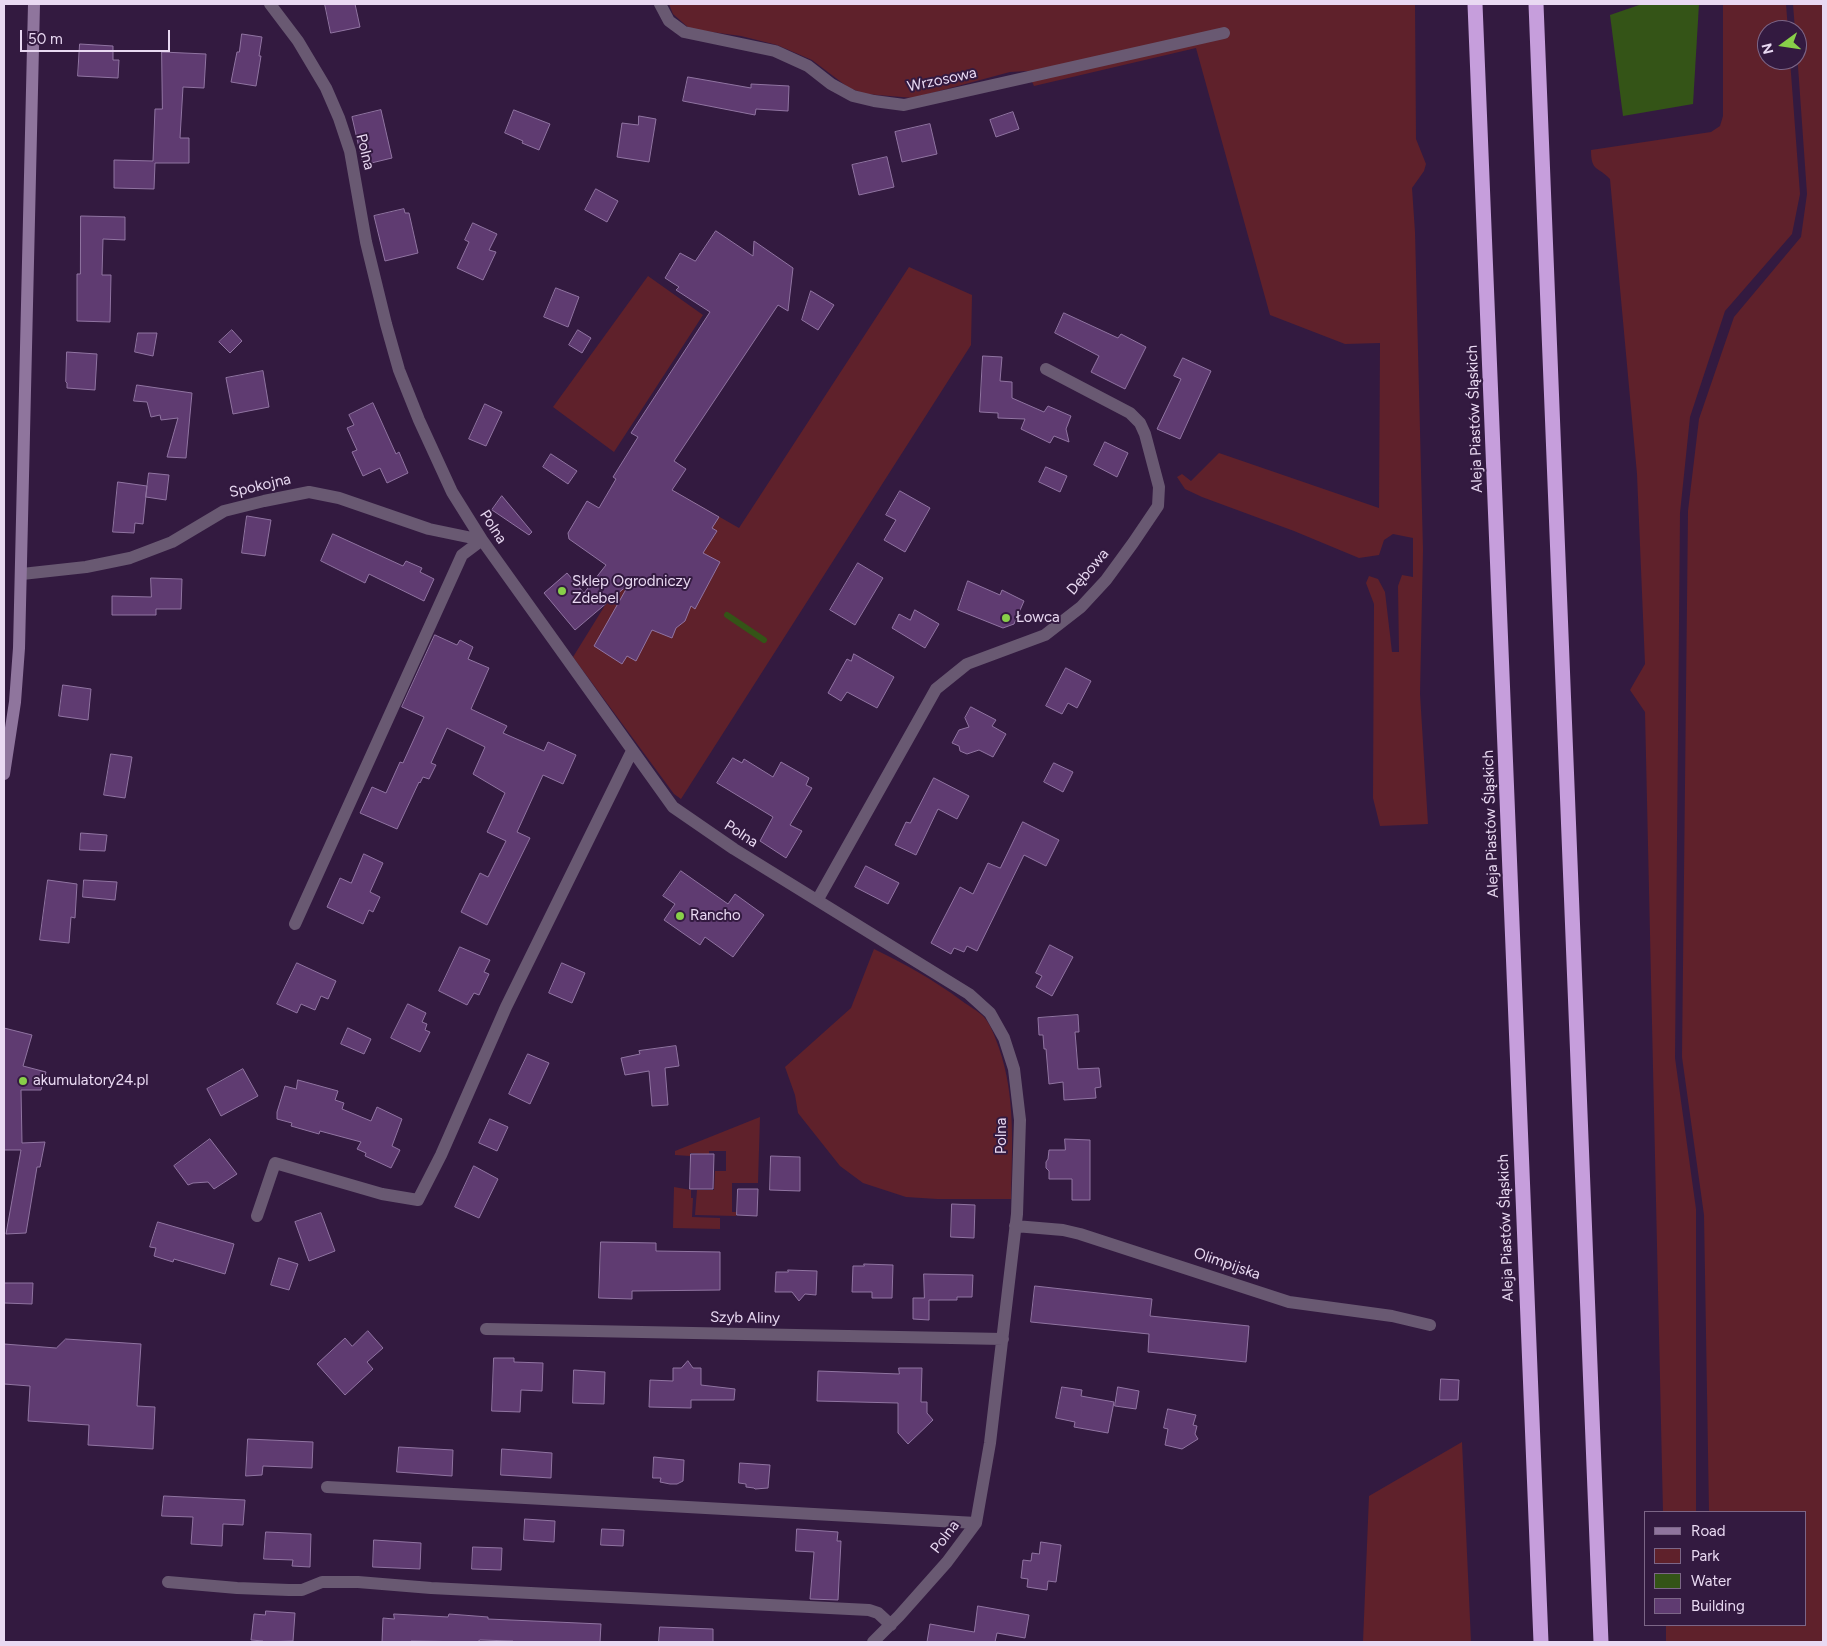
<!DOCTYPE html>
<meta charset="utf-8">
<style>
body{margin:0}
#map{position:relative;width:1827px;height:1646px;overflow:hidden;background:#331a40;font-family:Figtree,sans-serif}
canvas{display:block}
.frame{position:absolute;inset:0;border:5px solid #e9d9f2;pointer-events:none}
.legend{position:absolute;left:1644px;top:1511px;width:162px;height:115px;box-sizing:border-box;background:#331a40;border:1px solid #7c6687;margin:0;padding:6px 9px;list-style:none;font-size:15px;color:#e9d9f2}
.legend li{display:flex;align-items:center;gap:10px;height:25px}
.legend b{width:25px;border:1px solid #7c6687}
.north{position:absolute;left:1757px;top:20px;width:50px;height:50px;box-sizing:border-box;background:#331a40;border:1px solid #7c6687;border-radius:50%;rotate:256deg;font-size:14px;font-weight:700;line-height:20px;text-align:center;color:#e9d9f2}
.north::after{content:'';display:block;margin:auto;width:18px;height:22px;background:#88cf49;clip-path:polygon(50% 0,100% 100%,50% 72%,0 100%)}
.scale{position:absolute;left:20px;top:30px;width:150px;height:22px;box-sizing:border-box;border:2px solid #e9d9f2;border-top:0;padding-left:6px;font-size:15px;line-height:18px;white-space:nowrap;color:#e9d9f2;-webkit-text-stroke:4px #331a40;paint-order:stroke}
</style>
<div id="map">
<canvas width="1827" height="1646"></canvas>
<div class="frame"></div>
<ul class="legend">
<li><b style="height:6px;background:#8f759d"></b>Road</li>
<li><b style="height:14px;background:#5f212b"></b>Park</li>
<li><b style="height:14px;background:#345417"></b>Water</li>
<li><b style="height:14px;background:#5f3b71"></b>Building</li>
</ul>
<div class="north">N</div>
<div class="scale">50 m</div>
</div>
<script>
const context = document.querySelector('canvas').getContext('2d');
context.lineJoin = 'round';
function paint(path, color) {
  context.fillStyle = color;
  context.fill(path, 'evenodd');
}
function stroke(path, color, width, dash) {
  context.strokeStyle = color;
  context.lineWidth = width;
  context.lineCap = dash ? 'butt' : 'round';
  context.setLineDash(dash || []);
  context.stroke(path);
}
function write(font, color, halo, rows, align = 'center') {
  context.font = font + ' Figtree,sans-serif';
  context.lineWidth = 4;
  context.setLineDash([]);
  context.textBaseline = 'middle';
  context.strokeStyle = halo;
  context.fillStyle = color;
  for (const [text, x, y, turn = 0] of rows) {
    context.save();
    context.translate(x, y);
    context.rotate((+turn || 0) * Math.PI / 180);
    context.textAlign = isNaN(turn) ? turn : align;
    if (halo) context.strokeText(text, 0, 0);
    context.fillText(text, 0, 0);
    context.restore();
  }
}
const green = new Path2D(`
 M 669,4 L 1415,4 L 1416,139 L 1426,164 L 1424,171 L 1412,188 L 1415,232 L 1423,550 L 1420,694 L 1428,824 L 1380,826 L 1373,798 L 1374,604 L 1366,583 L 1369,576 L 1378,579 L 1385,592 L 1392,652 L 1399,652 L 1398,586 L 1402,575 L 1413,577 L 1413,538 L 1393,534 L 1384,540 L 1379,555 L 1359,558 L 1294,531 L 1202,497 L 1185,489 L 1177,477 L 1182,474 L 1191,481 L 1219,453 L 1379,508 L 1380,343 L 1345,344 L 1270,315 L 1196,48 L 1034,86 L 1027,71 L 1010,72 L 913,98 L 866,94 L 849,88 L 812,60 L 777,45 L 741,36 L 690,29 L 673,14 Z
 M 1723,4 L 1786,4 L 1788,30 L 1767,30 L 1767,60 L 1790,60 L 1800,194 L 1792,234 L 1725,311 L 1690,417 L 1680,513 L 1675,1058 L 1696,1209 L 1696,1512 L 1663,1512 L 1645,712 L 1630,690 L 1645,664 L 1637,474 L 1610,179 C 1598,166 1591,172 1591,150 L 1711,132 L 1720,126 L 1723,116 Z
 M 1793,4 L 1823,4 L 1823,1642 L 1666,1642 L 1666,1625 L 1806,1625 L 1806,1512 L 1709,1512 L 1704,1215 L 1682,1057 L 1688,511 L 1699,419 L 1734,317 L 1801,237 L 1807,194 L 1797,52 L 1797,30 L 1795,30 Z
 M 909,267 L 972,295 L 971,345 L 681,799 L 674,794 L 573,657 L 661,515 L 674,491 L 739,528 Z
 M 648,276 L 703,315 L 614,452 L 553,407 Z
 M 874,949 C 905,964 934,980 962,1001 C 969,1006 978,1011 984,1017 C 991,1025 995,1037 999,1048 C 1016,1097 1012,1148 1011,1199 L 937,1199 L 906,1197 L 863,1183 L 840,1166 L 798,1113 L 795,1095 L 785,1067 L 851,1008 Z
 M 760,1117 L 758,1183 L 732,1183 L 732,1212 L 736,1212 L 736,1216 L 695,1215 L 697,1190 L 714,1190 L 715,1171 L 726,1171 L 726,1151 L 709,1151 L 709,1154 L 690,1153 L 690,1156 L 675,1155 L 675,1151 Z
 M 674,1187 L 691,1190 L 691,1198 L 693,1198 L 692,1217 L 720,1218 L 720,1229 L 673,1228 Z
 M 1462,1442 L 1471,1642 L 1363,1642 L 1369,1496 Z`);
const water = new Path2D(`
 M 1642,4 L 1699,4 L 1693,104 L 1623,116 L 1610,15 Z`);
const stream = new Path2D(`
 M 727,615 L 764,640`);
const building = new Path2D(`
 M 325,4 L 355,4 L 360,27 L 331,33 Z
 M 242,34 L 262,37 L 259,56 L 261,56 L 256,86 L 231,82 L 237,52 L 239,52 Z
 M 80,44 L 113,46 L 113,60 L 119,60 L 118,78 L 78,76 Z
 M 162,52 L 206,54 L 204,88 L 183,87 L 180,138 L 189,138 L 189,163 L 155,163 L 154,189 L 114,188 L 114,160 L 153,161 L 155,109 L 162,109 Z
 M 688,77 L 751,88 L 751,84 L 789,86 L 788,111 L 756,109 L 755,115 L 683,101 Z
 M 381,110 L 392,158 L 363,165 L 352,117 Z
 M 514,110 L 550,124 L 539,150 L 522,143 L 523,141 L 505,133 Z
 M 1013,112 L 1019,129 L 996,137 L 990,120 Z
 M 639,116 L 656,119 L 649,162 L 617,157 L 622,123 L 638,125 Z
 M 930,124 L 937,154 L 902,162 L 895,132 Z
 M 887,157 L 894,187 L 859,195 L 852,165 Z
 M 596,189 L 618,201 L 607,222 L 585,210 Z
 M 404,209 L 405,213 L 409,213 L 418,253 L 385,261 L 374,216 Z
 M 81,216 L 125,217 L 125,240 L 103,239 L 102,275 L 111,275 L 110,322 L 77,321 L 77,274 L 80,274 Z
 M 473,223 L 497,234 L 489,250 L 496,252 L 483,280 L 457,268 L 469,242 L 465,240 Z
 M 716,231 L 753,256 L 754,241 L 793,268 L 788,311 L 778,305 L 674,461 L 686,469 L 672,490 L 719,517 L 712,528 L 717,531 L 703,553 L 720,562 L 695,609 L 691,606 L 685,621 L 676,628 L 672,638 L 652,630 L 636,661 L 627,656 L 622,664 L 594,646 L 629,584 L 575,630 L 544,593 L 567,573 L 584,593 L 606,565 L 569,539 L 568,533 L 587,501 L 599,508 L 616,479 L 613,477 L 638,437 L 631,433 L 710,312 L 676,290 L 679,287 L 665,278 L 680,253 L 695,261 Z
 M 556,288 L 579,297 L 568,327 L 544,317 Z
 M 811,291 L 834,305 L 818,330 L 802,320 Z
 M 1064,313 L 1118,338 L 1121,334 L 1146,347 L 1125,389 L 1091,372 L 1099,356 L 1055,333 Z
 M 232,330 L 242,341 L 230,353 L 219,342 Z
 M 578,330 L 591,338 L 582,353 L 569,345 Z
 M 138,333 L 157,333 L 153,356 L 135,352 Z
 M 67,352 L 97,354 L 95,390 L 67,388 L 67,383 L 66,382 Z
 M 983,356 L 1002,357 L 1000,381 L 1012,382 L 1012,398 L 1044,412 L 1048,406 L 1071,416 L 1066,429 L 1069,442 L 1054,436 L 1050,443 L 1021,429 L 1025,419 L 998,418 L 998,413 L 980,412 Z
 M 1183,358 L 1211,371 L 1180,439 L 1157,429 L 1181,379 L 1174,376 Z
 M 263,371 L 269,407 L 233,414 L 226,378 Z
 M 137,385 L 192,393 L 186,458 L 167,457 L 178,418 L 161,420 L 160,415 L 151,417 L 147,402 L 134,401 Z
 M 373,403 L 396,454 L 399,452 L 408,473 L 387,483 L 380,468 L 363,476 L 352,452 L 357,450 L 347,428 L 354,425 L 349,415 Z
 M 485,404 L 502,412 L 486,446 L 469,439 Z
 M 1105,442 L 1128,453 L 1117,477 L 1094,465 Z
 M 551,454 L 577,471 L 568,484 L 543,467 Z
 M 1046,467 L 1067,476 L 1060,492 L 1039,482 Z
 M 149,473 L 169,475 L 166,500 L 146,497 Z
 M 118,482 L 147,486 L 143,524 L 135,523 L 134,533 L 113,532 Z
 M 900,491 L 930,508 L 905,552 L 884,540 L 896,520 L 886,515 Z
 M 502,496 L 532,532 L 529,535 L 492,510 Z
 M 247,516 L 271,520 L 265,556 L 242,553 Z
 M 333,534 L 403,566 L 406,561 L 422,568 L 420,572 L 434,579 L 424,601 L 369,574 L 365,583 L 321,561 Z
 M 858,563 L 883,578 L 855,625 L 830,610 Z
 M 151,578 L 182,579 L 181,609 L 156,609 L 156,615 L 112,615 L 112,596 L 151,597 Z
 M 968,581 L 1000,595 L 1002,590 L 1024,601 L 1014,624 L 1003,628 L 958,610 Z
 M 915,610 L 939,624 L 925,648 L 892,628 L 899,614 L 910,620 Z
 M 435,635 L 457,645 L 460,640 L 473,647 L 468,659 L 489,668 L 471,709 L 507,726 L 503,733 L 544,751 L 548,742 L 576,755 L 563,784 L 543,775 L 517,832 L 530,838 L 487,925 L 461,912 L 480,873 L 488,877 L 506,841 L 487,832 L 505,793 L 473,774 L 485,747 L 447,728 L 431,763 L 436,765 L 429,779 L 423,777 L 420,783 L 419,782 L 397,829 L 360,813 L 372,787 L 386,793 L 400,762 L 403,763 L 424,717 L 402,707 Z
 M 854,654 L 894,677 L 877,708 L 847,692 L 841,701 L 828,693 L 847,659 L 851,661 Z
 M 1066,668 L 1091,681 L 1077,708 L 1068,703 L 1062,714 L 1046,706 Z
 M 63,685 L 91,689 L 88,720 L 59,716 Z
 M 971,707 L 996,720 L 992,726 L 1006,734 L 993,757 L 979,750 L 967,754 L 960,751 L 959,746 L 952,743 L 959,730 L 969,727 L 965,718 Z
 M 111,754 L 132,757 L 125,798 L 104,795 Z
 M 733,758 L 742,763 L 744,759 L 773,777 L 781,762 L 809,778 L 806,785 L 812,788 L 790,825 L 802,831 L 786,858 L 760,841 L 773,817 L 717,783 Z
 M 1054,763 L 1073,772 L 1063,792 L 1044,782 Z
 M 934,778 L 969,796 L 957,819 L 938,809 L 916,855 L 895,845 L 906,822 L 910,823 Z
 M 1023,822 L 1059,840 L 1046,866 L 1024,855 L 977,951 L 967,946 L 964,952 L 954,948 L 951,954 L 931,943 L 960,887 L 973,894 L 988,863 L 1000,868 Z
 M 81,833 L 107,835 L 105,851 L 80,850 Z
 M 364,854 L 383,863 L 370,892 L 380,897 L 373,912 L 369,910 L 363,924 L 327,907 L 340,878 L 351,883 Z
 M 866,866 L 899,883 L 888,904 L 855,887 Z
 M 681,871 L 728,904 L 735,894 L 764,915 L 733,957 L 705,937 L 700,945 L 664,920 L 675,904 L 663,896 Z
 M 48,880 L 77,884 L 75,918 L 71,917 L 69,943 L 40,940 Z
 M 84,880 L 117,882 L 115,900 L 83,897 Z
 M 1050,945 L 1073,957 L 1052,996 L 1036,987 L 1042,976 L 1036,973 Z
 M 460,947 L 490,960 L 484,972 L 489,974 L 479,995 L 474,993 L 467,1005 L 439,991 Z
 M 297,963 L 336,981 L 328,999 L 321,996 L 315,1010 L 301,1004 L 297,1013 L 277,1004 Z
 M 562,963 L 585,973 L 572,1003 L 549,993 Z
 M 408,1004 L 426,1013 L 422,1022 L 427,1024 L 425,1030 L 430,1032 L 420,1052 L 391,1038 Z
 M 1078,1015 L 1079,1032 L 1075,1032 L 1078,1069 L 1099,1068 L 1101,1087 L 1095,1088 L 1096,1098 L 1064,1100 L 1063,1082 L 1049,1084 L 1046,1049 L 1044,1049 L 1043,1035 L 1039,1035 L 1038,1018 Z
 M 4,1028 L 32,1035 L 23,1066 L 46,1072 L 41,1090 L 21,1090 L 22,1143 L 45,1142 L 40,1167 L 37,1167 L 26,1233 L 6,1234 L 21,1150 L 4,1150 Z
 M 348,1028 L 371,1039 L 364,1054 L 341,1044 Z
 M 676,1046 L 679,1066 L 665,1068 L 668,1105 L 652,1106 L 649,1071 L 625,1075 L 621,1058 L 640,1054 L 639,1051 Z
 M 528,1054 L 549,1063 L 530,1104 L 509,1094 Z
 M 243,1069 L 258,1096 L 221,1116 L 207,1089 Z
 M 298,1080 L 338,1091 L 335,1100 L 344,1103 L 342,1109 L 371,1121 L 377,1107 L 402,1119 L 392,1146 L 400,1150 L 391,1168 L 365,1156 L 366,1153 L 357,1149 L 361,1142 L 320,1131 L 319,1134 L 291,1126 L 292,1123 L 277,1119 L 277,1112 L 285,1086 L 296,1089 Z
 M 490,1119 L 508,1127 L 497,1151 L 479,1143 Z
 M 210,1139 L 237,1174 L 214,1189 L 208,1182 L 193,1183 L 188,1185 L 174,1166 Z
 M 1065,1139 L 1090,1140 L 1090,1200 L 1072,1200 L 1072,1179 L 1049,1179 L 1049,1171 L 1046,1168 L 1046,1162 L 1048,1159 L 1049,1150 L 1065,1150 Z
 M 691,1154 L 714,1154 L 713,1189 L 690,1189 Z
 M 771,1156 L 800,1157 L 800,1191 L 770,1190 Z
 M 474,1166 L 498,1179 L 479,1218 L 455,1207 Z
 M 738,1189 L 758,1189 L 757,1216 L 737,1215 Z
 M 952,1204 L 975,1205 L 974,1238 L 951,1237 Z
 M 321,1213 L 335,1251 L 309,1261 L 295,1222 Z
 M 158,1222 L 234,1244 L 225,1274 L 174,1259 L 173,1262 L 154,1256 L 156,1248 L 150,1247 Z
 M 601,1242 L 656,1243 L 656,1251 L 720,1252 L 720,1290 L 632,1291 L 632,1299 L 599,1298 Z
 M 279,1258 L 298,1264 L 289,1290 L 271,1285 Z
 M 864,1264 L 893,1265 L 892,1298 L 872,1298 L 872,1292 L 852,1292 L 853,1266 L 864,1266 Z
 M 788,1270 L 817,1271 L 816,1295 L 805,1294 L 799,1301 L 792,1292 L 775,1292 L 776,1272 L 788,1272 Z
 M 924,1274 L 973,1275 L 972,1297 L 957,1297 L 957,1300 L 929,1300 L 929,1320 L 913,1319 L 913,1298 L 924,1298 Z
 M 4,1283 L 33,1283 L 32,1304 L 4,1303 Z
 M 1035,1286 L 1152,1299 L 1150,1316 L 1249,1326 L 1246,1362 L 1148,1352 L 1149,1334 L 1031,1322 Z
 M 368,1331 L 383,1348 L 367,1362 L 373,1369 L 345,1395 L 317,1364 L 345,1338 L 352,1346 Z
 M 66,1339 L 141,1344 L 137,1406 L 155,1407 L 153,1449 L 88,1445 L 89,1425 L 28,1421 L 30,1386 L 4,1384 L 4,1344 L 56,1348 Z
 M 494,1358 L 514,1358 L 514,1362 L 543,1363 L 542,1391 L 521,1390 L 520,1412 L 492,1411 Z
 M 688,1361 L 693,1368 L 701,1368 L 701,1385 L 735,1389 L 734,1400 L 691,1400 L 691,1408 L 649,1407 L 650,1380 L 673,1381 L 673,1368 L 681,1368 Z
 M 899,1368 L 922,1368 L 921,1402 L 927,1402 L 927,1413 L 933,1420 L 908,1444 L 898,1433 L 898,1403 L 817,1401 L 818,1371 L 899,1374 Z
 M 574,1370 L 605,1372 L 604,1404 L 573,1403 Z
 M 1441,1379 L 1459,1380 L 1458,1400 L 1440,1400 Z
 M 1062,1387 L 1082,1390 L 1081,1396 L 1114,1402 L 1108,1433 L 1074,1427 L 1075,1422 L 1056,1418 Z
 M 1118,1387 L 1139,1391 L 1136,1409 L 1115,1406 Z
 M 1168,1409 L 1196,1415 L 1193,1425 L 1197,1426 L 1195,1434 L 1198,1439 L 1182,1449 L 1165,1445 L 1168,1429 L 1164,1428 Z
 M 248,1439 L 313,1442 L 312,1468 L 263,1466 L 262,1475 L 246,1476 Z
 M 399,1447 L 453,1450 L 452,1476 L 397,1472 Z
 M 502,1449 L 552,1453 L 551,1478 L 501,1475 Z
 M 654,1457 L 684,1460 L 683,1481 L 677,1484 L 670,1484 L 660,1482 L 661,1478 L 653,1478 Z
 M 740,1463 L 770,1465 L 768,1488 L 755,1489 L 754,1488 L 746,1487 L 746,1484 L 739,1483 Z
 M 164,1496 L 245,1500 L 243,1525 L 223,1524 L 222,1546 L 191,1544 L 193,1517 L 162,1516 Z
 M 525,1519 L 555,1521 L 554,1542 L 524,1540 Z
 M 602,1529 L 624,1530 L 623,1546 L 601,1545 Z
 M 797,1529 L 838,1532 L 837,1541 L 841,1541 L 838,1600 L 810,1599 L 814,1552 L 796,1551 Z
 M 266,1532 L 311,1534 L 310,1567 L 292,1566 L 293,1560 L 264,1559 Z
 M 374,1540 L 421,1543 L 420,1569 L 373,1567 Z
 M 1041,1542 L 1061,1545 L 1056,1582 L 1048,1581 L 1047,1590 L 1027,1587 L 1028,1579 L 1021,1578 L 1023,1560 L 1031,1561 L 1032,1553 L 1039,1554 Z
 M 473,1547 L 502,1548 L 501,1570 L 472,1569 Z
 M 978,1606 L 1029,1615 L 1025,1638 L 997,1633 L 995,1642 L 927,1642 L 930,1624 L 974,1632 Z
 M 266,1611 L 295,1613 L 293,1641 L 263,1642 L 263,1641 L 251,1640 L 254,1614 L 265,1615 Z
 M 394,1614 L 448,1617 L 449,1614 L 488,1617 L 488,1619 L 601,1624 L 600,1642 L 513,1642 L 513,1641 L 480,1640 L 477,1642 L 411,1641 L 411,1642 L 382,1642 L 383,1618 L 394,1619 Z
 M 660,1627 L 713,1629 L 713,1642 L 659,1642 Z`);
const street = new Path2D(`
 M 270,4 L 298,41 L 326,88 L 339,118 L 350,151 L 366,242 L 386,324 L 399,370 L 419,420 L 452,492 L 482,540 L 673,807 L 734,849 L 969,994 L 990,1013 L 1004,1038 L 1014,1069 L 1020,1120 L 1017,1214 L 990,1443 L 976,1523 L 947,1562 L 899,1616 L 873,1642
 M 660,4 L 669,21 L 684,32 L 775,51 L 808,66 L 831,84 L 853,96 L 874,101 L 904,105 L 1224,33
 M 22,574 L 86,567 L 130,558 L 172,542 L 224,511 L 264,501 L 309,492 L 339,498 L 429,529 L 482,540
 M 818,899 L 936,689 L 967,664 L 1045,635 L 1081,607 L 1106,580 L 1133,543 L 1158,506 L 1159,487 L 1145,434 L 1140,423 L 1130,413 L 1046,369
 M 295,924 L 462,555 L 482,540
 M 257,1216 L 275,1163 L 382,1194 L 418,1200 L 441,1155 L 506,1007 L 632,751
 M 1015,1226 L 1063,1230 L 1080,1234 L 1289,1302 L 1392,1316 L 1430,1325
 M 486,1329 L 1003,1339
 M 327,1487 L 976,1523
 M 168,1582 L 237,1588 L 289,1590 L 302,1590 L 322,1582 L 358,1582 L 431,1588 L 869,1610 L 878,1613 L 891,1625`);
const secondary = new Path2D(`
 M 4,774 L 15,702 L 19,648 L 34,4`);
const highway = new Path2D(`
 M 1475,4 L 1541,1642
 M 1536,4 L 1601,1642`);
const markers = [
 [562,591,5,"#88cf49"],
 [1006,618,5,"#88cf49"],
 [680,916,5,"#88cf49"],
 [23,1081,5,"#88cf49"]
];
const streetNames = [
 ["Wrzosowa",942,80,-12],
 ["Polna",365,152,76],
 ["Aleja Piastów Śląskich",1475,419,-92],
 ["Spokojna",260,486,-13],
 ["Polna",493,527,57],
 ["Dębowa",1088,572,-49],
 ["Aleja Piastów Śląskich",1491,824,-92],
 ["Polna",741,834,33],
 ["Polna",1002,1136,-90],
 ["Aleja Piastów Śląskich",1506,1228,-92],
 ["Olimpijska",1227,1264,19],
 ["Szyb Aliny",745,1318,1],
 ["Polna",945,1537,-53]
];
const poiNames = [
 ["Sklep Ogrodniczy",572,582],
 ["Zdebel",572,599],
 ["Łowca",1016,618],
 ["Rancho",690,916],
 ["akumulatory24.pl",33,1081]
];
paint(green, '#5f212b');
paint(water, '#345417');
stroke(stream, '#345417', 6);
paint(building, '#5f3b71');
stroke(building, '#9074a1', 1);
stroke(street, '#695972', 12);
stroke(secondary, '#8f759d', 12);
stroke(highway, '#c69edc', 15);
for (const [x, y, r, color] of markers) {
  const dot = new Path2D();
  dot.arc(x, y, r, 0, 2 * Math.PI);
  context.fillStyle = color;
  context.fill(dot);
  stroke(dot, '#331a40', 2);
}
write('15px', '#e9d9f2', '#331a40', streetNames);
write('15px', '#e9d9f2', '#331a40', poiNames, 'left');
</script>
